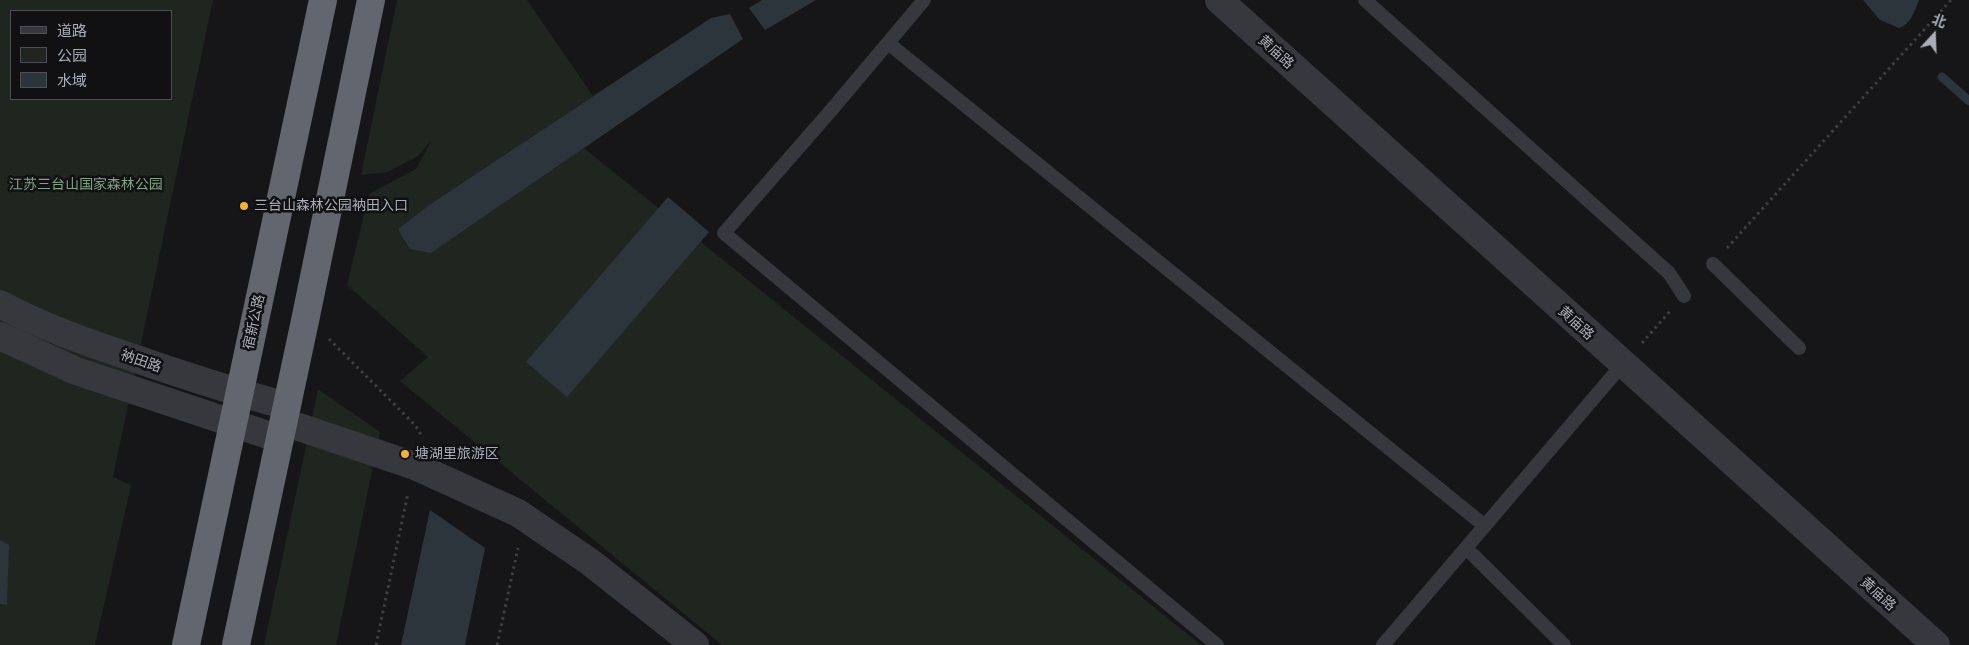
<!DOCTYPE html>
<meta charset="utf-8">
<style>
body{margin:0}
#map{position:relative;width:1969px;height:645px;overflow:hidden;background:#161618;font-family:"Asap Condensed","Noto Sans SC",sans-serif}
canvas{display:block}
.legend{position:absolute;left:10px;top:10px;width:162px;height:90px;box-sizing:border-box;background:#111113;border:1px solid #4d4f55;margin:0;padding:6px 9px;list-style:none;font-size:15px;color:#a8adb8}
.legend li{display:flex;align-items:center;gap:10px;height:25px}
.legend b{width:25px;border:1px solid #4d4f55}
.north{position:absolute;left:1909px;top:10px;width:50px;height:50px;-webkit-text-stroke:4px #111113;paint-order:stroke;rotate:20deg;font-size:14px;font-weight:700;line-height:20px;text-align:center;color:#a8adb8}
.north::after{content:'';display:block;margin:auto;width:18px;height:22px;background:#a8adb8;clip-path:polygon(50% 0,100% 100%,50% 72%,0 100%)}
</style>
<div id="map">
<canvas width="1969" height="645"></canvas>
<ul class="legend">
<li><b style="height:6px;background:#37383d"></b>道路</li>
<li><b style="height:14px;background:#1e261f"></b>公园</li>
<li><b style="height:14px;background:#2c353c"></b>水域</li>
</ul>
<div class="north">北</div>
</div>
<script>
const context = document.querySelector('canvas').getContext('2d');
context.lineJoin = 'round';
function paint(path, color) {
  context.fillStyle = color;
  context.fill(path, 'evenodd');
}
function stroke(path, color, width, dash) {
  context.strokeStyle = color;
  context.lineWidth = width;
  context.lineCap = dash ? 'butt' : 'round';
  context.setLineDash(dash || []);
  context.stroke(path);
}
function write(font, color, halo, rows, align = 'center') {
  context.font = font + ' "Asap Condensed","Noto Sans SC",sans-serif';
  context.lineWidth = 5;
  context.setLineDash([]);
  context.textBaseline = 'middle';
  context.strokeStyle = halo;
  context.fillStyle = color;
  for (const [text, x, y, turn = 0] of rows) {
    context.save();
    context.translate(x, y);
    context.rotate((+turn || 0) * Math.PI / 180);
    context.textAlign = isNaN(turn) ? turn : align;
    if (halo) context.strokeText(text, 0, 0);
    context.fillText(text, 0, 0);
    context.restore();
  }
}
const green = new Path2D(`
 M 0,0 L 213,0 L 113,477 L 131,485 L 95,645 L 0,645 ZM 11,11 L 171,11 L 171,99 L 11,99 Z
 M 397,0 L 527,0 L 593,96 L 429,205 L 398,229 L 431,253 L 584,148 L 1201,645 L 722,645 L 400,381 L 428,357 L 347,285 L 369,194 L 416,169 L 431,141 L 418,156 L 388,172 L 361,175 Z
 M 318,389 L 380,432 L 336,645 L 264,645 Z`);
const water = new Path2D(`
 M 762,0 L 816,0 L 765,30 L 749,8 Z
 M 1863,0 L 1919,0 C 1914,12 1911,24 1899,28 L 1880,20 Z
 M 730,14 L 743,39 L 431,253 L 410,249 L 398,229 L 429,205 L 711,18 Z
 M 668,197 L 709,232 L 567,397 L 526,362 Z
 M 430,510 L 485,548 L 465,645 L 401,645 Z
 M 0,540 L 9,545 L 7,605 L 0,604 Z`);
const stream = new Path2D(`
 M 1942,77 L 1969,101`);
const path = new Path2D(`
 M 1727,248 L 1951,0
 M 329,339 L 415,425 L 423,438
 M 1642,343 L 1671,310
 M 376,645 L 408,493
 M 497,645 L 518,548`);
const lane = new Path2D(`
 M 924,0 L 834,107 L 724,233 L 1217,645
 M 1365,0 L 1669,273 L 1684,296
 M 888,43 L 1485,526
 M 1713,264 L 1799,348
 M 1466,548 L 1564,645
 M 1383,645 L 1622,365`);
const street = new Path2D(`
 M 1219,0 L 1936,645
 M 0,304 C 46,329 95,345 145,362 C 192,378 239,393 287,406
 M 0,336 L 76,371 L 280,439
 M 284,422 L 415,466 L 518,513 L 590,562 L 695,645`);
const highway = new Path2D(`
 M 186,645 L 323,0
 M 236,645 L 306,316 L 371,0`);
const markers = [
 [244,206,5,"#f2b134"],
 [405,454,5,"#f2b134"]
];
const streetNames = [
 ["黄庙路",1276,52,42],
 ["宿新公路",254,322,-78],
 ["黄庙路",1576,323,42],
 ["衲田路",141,361,19],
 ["黄庙路",1878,594,42]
];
const parkNames = [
 ["江苏三台山国家森林公园",86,185]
];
const poiNames = [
 ["三台山森林公园衲田入口",254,206],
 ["塘湖里旅游区",415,454]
];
paint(green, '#1e261f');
paint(water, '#2c353c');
stroke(stream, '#2c353c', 9);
stroke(path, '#3d3f44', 3, [2.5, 4]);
stroke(lane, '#37383d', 14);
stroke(street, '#37383d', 28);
stroke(highway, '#63666e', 28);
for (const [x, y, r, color] of markers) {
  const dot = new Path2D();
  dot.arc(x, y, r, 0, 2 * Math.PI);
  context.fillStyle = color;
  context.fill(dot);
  stroke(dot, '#111113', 2);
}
write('14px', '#a8adb8', '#111113', streetNames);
write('14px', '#7fa381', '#111113', parkNames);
write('14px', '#a8adb8', '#111113', poiNames, 'left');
</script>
